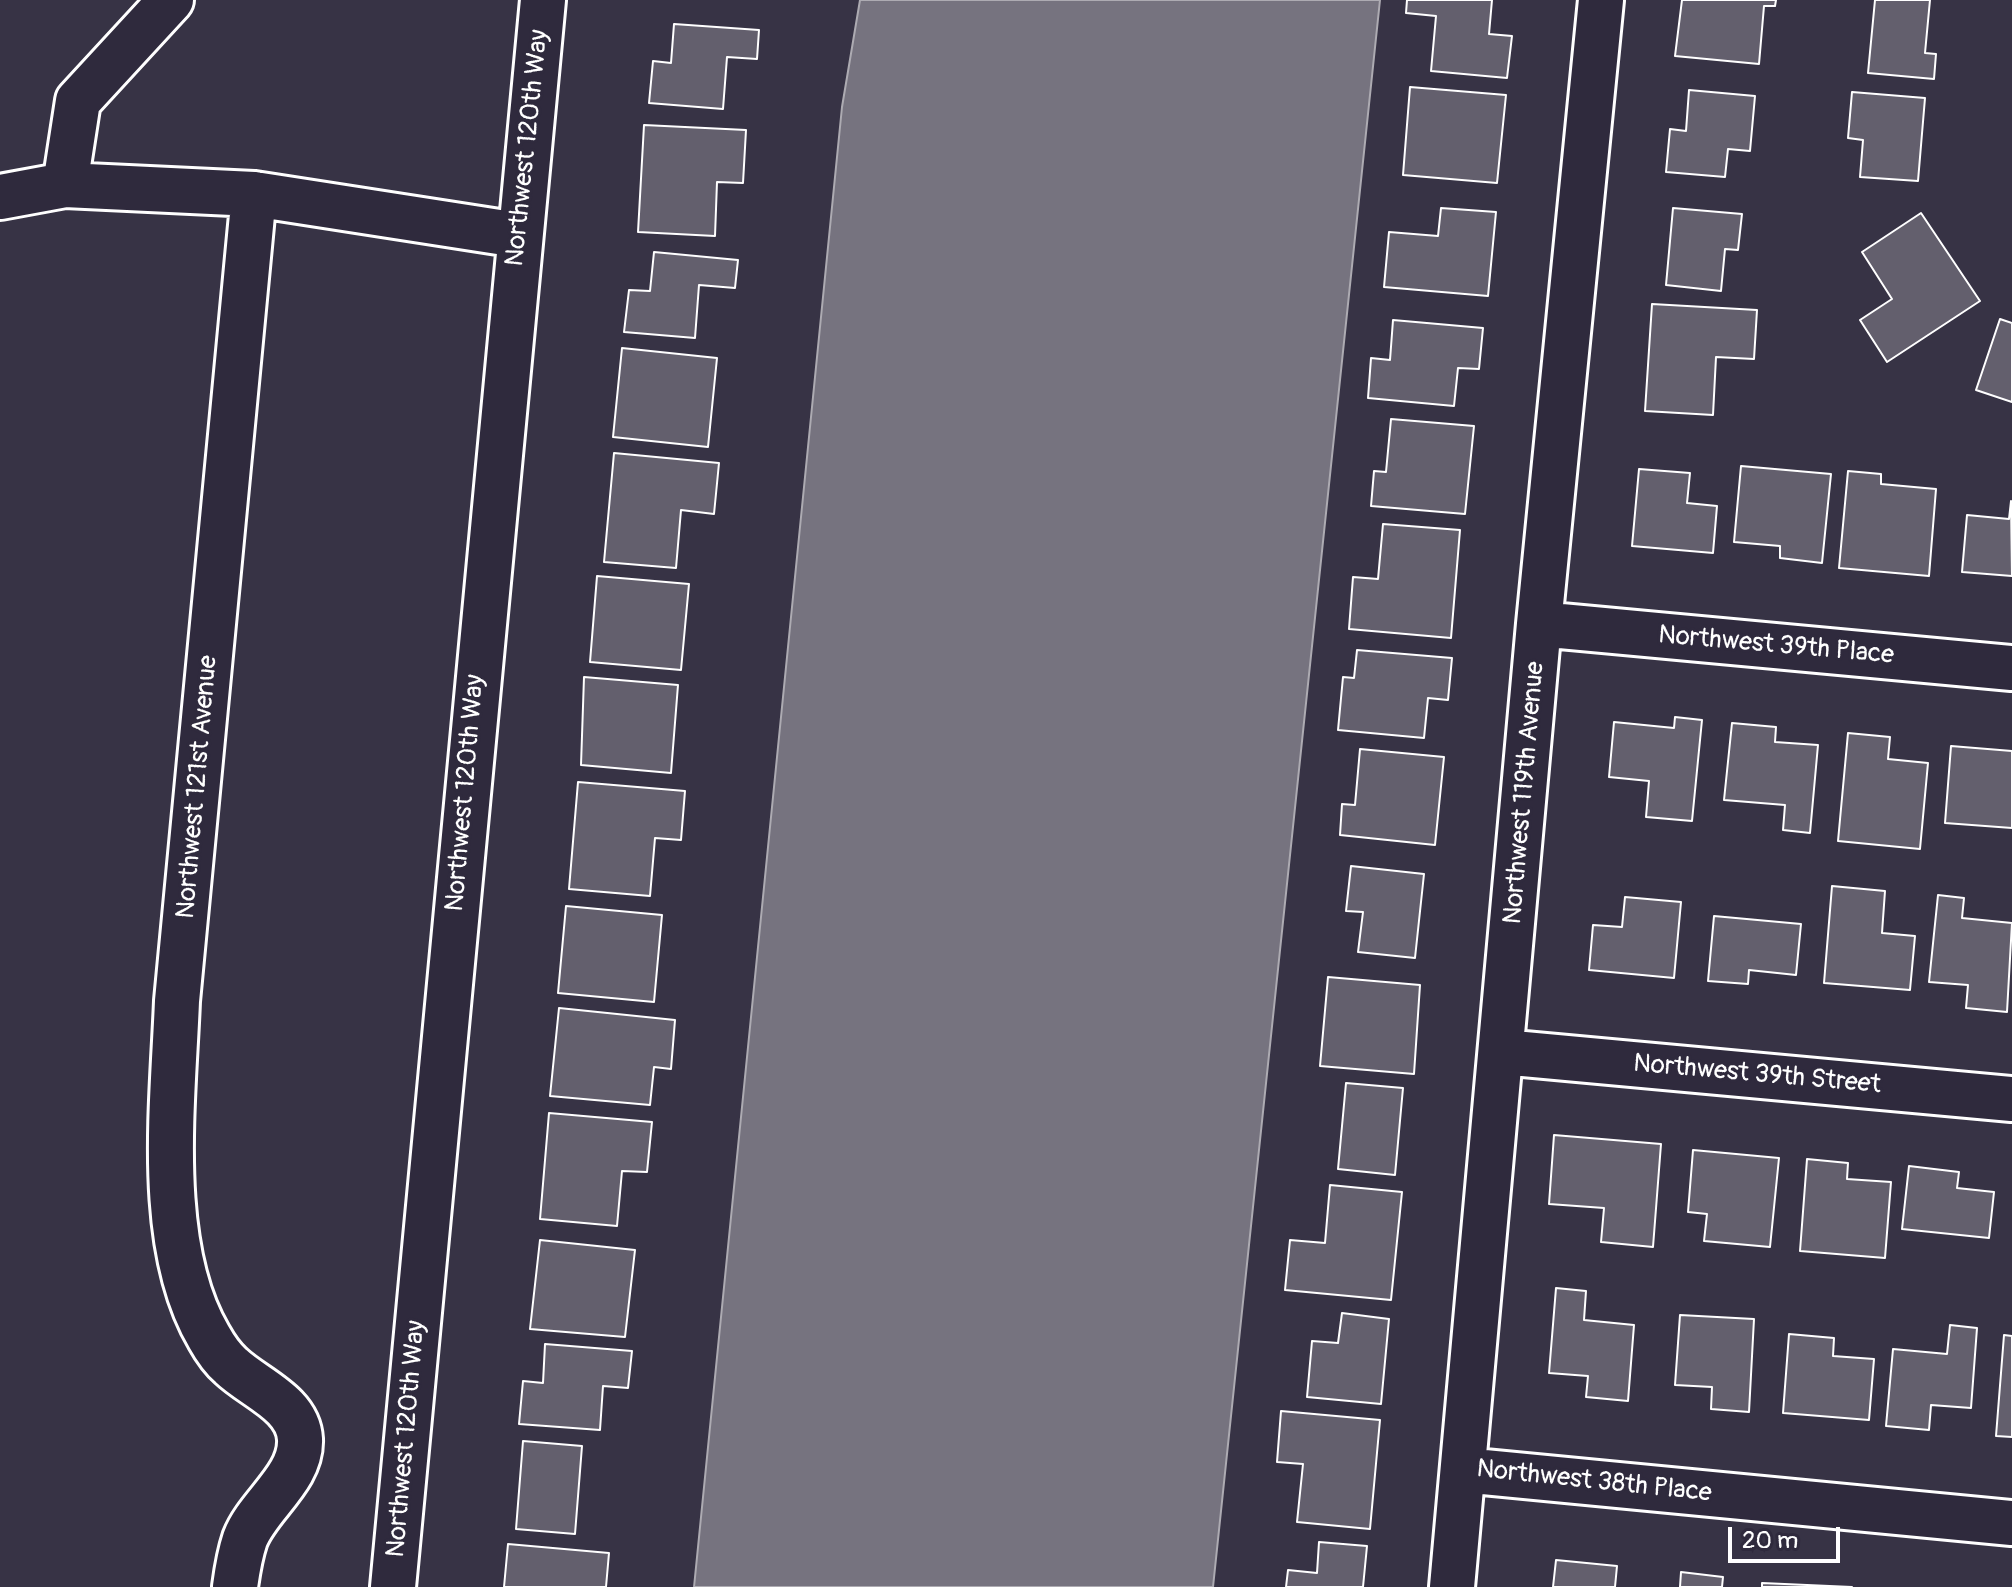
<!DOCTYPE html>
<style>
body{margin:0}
#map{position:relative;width:2012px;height:1587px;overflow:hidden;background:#373345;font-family:Pangolin,sans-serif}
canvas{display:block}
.scale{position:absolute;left:1728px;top:1527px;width:112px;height:36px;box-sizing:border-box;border:4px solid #fff;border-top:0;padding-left:10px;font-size:24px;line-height:28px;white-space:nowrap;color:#fff;-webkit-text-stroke:6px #2f2a3d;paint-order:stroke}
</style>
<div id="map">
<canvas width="2012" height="1587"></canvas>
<div class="scale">20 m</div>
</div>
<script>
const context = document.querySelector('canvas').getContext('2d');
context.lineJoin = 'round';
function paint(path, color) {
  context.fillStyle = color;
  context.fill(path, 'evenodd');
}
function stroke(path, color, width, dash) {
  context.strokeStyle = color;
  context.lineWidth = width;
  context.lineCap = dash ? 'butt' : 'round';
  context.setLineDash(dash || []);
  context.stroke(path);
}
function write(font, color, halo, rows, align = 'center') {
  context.font = font + ' Pangolin,sans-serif';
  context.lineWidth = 6;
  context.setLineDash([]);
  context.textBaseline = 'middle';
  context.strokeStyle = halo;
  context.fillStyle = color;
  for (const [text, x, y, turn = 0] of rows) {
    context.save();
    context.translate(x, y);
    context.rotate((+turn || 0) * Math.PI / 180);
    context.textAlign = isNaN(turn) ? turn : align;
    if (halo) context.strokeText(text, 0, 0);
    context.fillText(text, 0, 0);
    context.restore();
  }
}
const water = new Path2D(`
 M 860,0 L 1380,0 L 1213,1587 L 694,1587 L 842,107 Z`);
const building = new Path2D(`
 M 1407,0 L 1492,0 L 1489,34 L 1512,36 L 1507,78 L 1431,71 L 1436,16 L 1406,13 Z
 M 1682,0 L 1776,0 L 1775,6 L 1764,6 L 1759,64 L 1675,56 Z
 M 1875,0 L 1930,0 L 1925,53 L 1936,54 L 1934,79 L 1868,73 Z
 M 674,24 L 759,30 L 757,59 L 727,57 L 723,109 L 649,103 L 653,61 L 671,63 Z
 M 1410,87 L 1506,95 L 1497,183 L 1403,175 Z
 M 1689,90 L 1755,96 L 1750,151 L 1728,149 L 1725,177 L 1666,172 L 1670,129 L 1686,131 Z
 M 1852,92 L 1925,98 L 1918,181 L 1860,177 L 1863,140 L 1848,138 Z
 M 644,125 L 746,130 L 743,183 L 717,182 L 715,236 L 638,232 Z
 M 1441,208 L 1496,212 L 1488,296 L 1384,287 L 1389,232 L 1438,236 Z
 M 1673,208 L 1742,214 L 1738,250 L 1725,249 L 1721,291 L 1666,285 Z
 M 1921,213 L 1980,301 L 1887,362 L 1860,320 L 1892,299 L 1862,252 Z
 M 654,252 L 738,260 L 735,288 L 699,285 L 695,338 L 624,332 L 629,290 L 650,291 Z
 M 1652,304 L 1757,310 L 1754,359 L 1716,357 L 1713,415 L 1645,411 Z
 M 2000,319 L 2012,323 L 2012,402 L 1976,390 Z
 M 1393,320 L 1483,328 L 1479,369 L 1458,368 L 1454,406 L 1368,398 L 1371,358 L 1390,360 Z
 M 622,348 L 717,358 L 708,447 L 613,437 Z
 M 1391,419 L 1474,426 L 1465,514 L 1371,506 L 1374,471 L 1386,472 Z
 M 614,453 L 719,463 L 714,514 L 681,510 L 676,568 L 604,562 Z
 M 1741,466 L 1831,474 L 1822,563 L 1780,558 L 1780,546 L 1734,542 Z
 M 1639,469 L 1690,473 L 1687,503 L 1717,506 L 1713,553 L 1632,546 Z
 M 1848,471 L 1881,474 L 1881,484 L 1936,489 L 1929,576 L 1839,568 Z
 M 2011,501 L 2012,576 L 1962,572 L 1967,515 L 2009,519 Z
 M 1383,524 L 1460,530 L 1451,638 L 1349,629 L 1353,577 L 1378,579 Z
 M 597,576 L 689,584 L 681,670 L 590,662 Z
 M 1357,650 L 1452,658 L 1448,700 L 1428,698 L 1424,738 L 1338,730 L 1343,677 L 1354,678 Z
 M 584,677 L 678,685 L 671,773 L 581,765 Z
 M 1675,717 L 1702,720 L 1692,821 L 1646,817 L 1649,781 L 1609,777 L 1614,722 L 1674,728 Z
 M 1732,723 L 1776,727 L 1775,742 L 1818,745 L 1810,833 L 1783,830 L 1785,805 L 1724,800 Z
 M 1848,733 L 1890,737 L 1888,759 L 1928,763 L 1920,849 L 1838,841 Z
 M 1951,746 L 2012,751 L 2012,828 L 1945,823 Z
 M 1360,749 L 1444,757 L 1435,845 L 1340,835 L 1342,804 L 1355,805 Z
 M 578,782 L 685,791 L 681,840 L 655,838 L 650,896 L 569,889 Z
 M 1351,866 L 1424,874 L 1415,958 L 1358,952 L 1363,912 L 1346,911 Z
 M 1832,886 L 1885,891 L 1882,933 L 1915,936 L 1910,990 L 1824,983 Z
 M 1938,895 L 1964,898 L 1962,918 L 2012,923 L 2007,1012 L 1966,1008 L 1968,985 L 1929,982 Z
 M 1625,897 L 1681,902 L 1674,978 L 1589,970 L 1593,925 L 1622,927 Z
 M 566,906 L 662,915 L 654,1002 L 558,993 Z
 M 1714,916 L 1801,924 L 1796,975 L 1749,970 L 1748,984 L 1708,981 Z
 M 1328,977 L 1420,985 L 1414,1074 L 1320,1066 Z
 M 559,1008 L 675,1020 L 671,1069 L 654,1067 L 650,1105 L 550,1096 Z
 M 1346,1083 L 1403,1088 L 1395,1175 L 1338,1169 Z
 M 549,1113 L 652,1122 L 647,1172 L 622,1171 L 617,1226 L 540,1219 Z
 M 1554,1135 L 1661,1144 L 1653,1247 L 1601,1242 L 1604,1208 L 1549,1204 Z
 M 1693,1150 L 1779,1158 L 1770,1247 L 1704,1241 L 1707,1214 L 1688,1212 Z
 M 1807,1159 L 1848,1163 L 1847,1179 L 1891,1182 L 1885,1258 L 1800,1251 Z
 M 1909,1166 L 1959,1172 L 1957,1188 L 1994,1192 L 1989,1238 L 1902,1229 Z
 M 1330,1185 L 1402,1192 L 1391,1300 L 1285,1290 L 1290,1240 L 1325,1243 Z
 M 540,1240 L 635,1250 L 625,1337 L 530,1329 Z
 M 1556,1288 L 1586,1291 L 1584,1320 L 1634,1325 L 1628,1401 L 1586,1397 L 1588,1376 L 1549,1373 Z
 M 1342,1313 L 1389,1319 L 1381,1404 L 1307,1397 L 1312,1341 L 1338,1343 Z
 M 1680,1315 L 1754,1319 L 1749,1412 L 1711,1409 L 1712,1387 L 1675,1385 Z
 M 1950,1325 L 1977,1328 L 1971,1408 L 1931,1405 L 1929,1430 L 1886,1426 L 1893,1349 L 1947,1354 Z
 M 1789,1334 L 1834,1338 L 1833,1356 L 1874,1359 L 1869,1420 L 1783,1413 Z
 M 2004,1335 L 2012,1336 L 2012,1437 L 1996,1436 Z
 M 545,1344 L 632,1351 L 628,1388 L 603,1386 L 600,1430 L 519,1424 L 523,1381 L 543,1383 Z
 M 1281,1411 L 1380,1420 L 1370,1529 L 1297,1522 L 1303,1464 L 1277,1462 Z
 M 523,1441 L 582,1446 L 575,1534 L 516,1529 Z
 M 1319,1542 L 1367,1546 L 1363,1587 L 1286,1587 L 1288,1570 L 1317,1573 Z
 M 508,1544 L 609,1553 L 606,1587 L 504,1587 Z
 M 1556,1560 L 1617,1566 L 1615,1587 L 1553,1587 Z
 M 1681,1572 L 1723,1577 L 1722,1587 L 1680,1587 Z
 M 1762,1583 L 1852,1587 L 1762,1587 Z`);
const minor = new Path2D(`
 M 65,185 L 78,101 L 171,0
 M 0,197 L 65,185 L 254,194
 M 1539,624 L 2012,668
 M 1502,1052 L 2012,1099
 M 1463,1470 L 2012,1523
 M 235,1587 C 237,1572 240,1554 245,1539 C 258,1505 302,1478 300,1439 C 298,1403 254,1388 231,1366 C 223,1359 214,1346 209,1337 C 155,1246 173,1103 177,1001 L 254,194 L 518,235
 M 393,1587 L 543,0
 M 1452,1587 L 1539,624 L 1601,0`);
const streetNames = [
 ["Northwest 120th Way",528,148,-84],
 ["Northwest 39th Place",1776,646,5],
 ["Northwest 121st Avenue",198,787,-85],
 ["Northwest 120th Way",466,793,-85],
 ["Northwest 119th Avenue",1525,793,-85],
 ["Northwest 39th Street",1757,1075,5],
 ["Northwest 120th Way",407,1439,-85],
 ["Northwest 38th Place",1594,1482,6]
];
paint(water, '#76737f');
stroke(water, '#adabb2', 2);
paint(building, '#635f6d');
stroke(building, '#fff', 2);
stroke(minor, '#fff', 50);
stroke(minor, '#2f2a3d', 44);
write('26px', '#fff', '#2f2a3d', streetNames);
</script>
